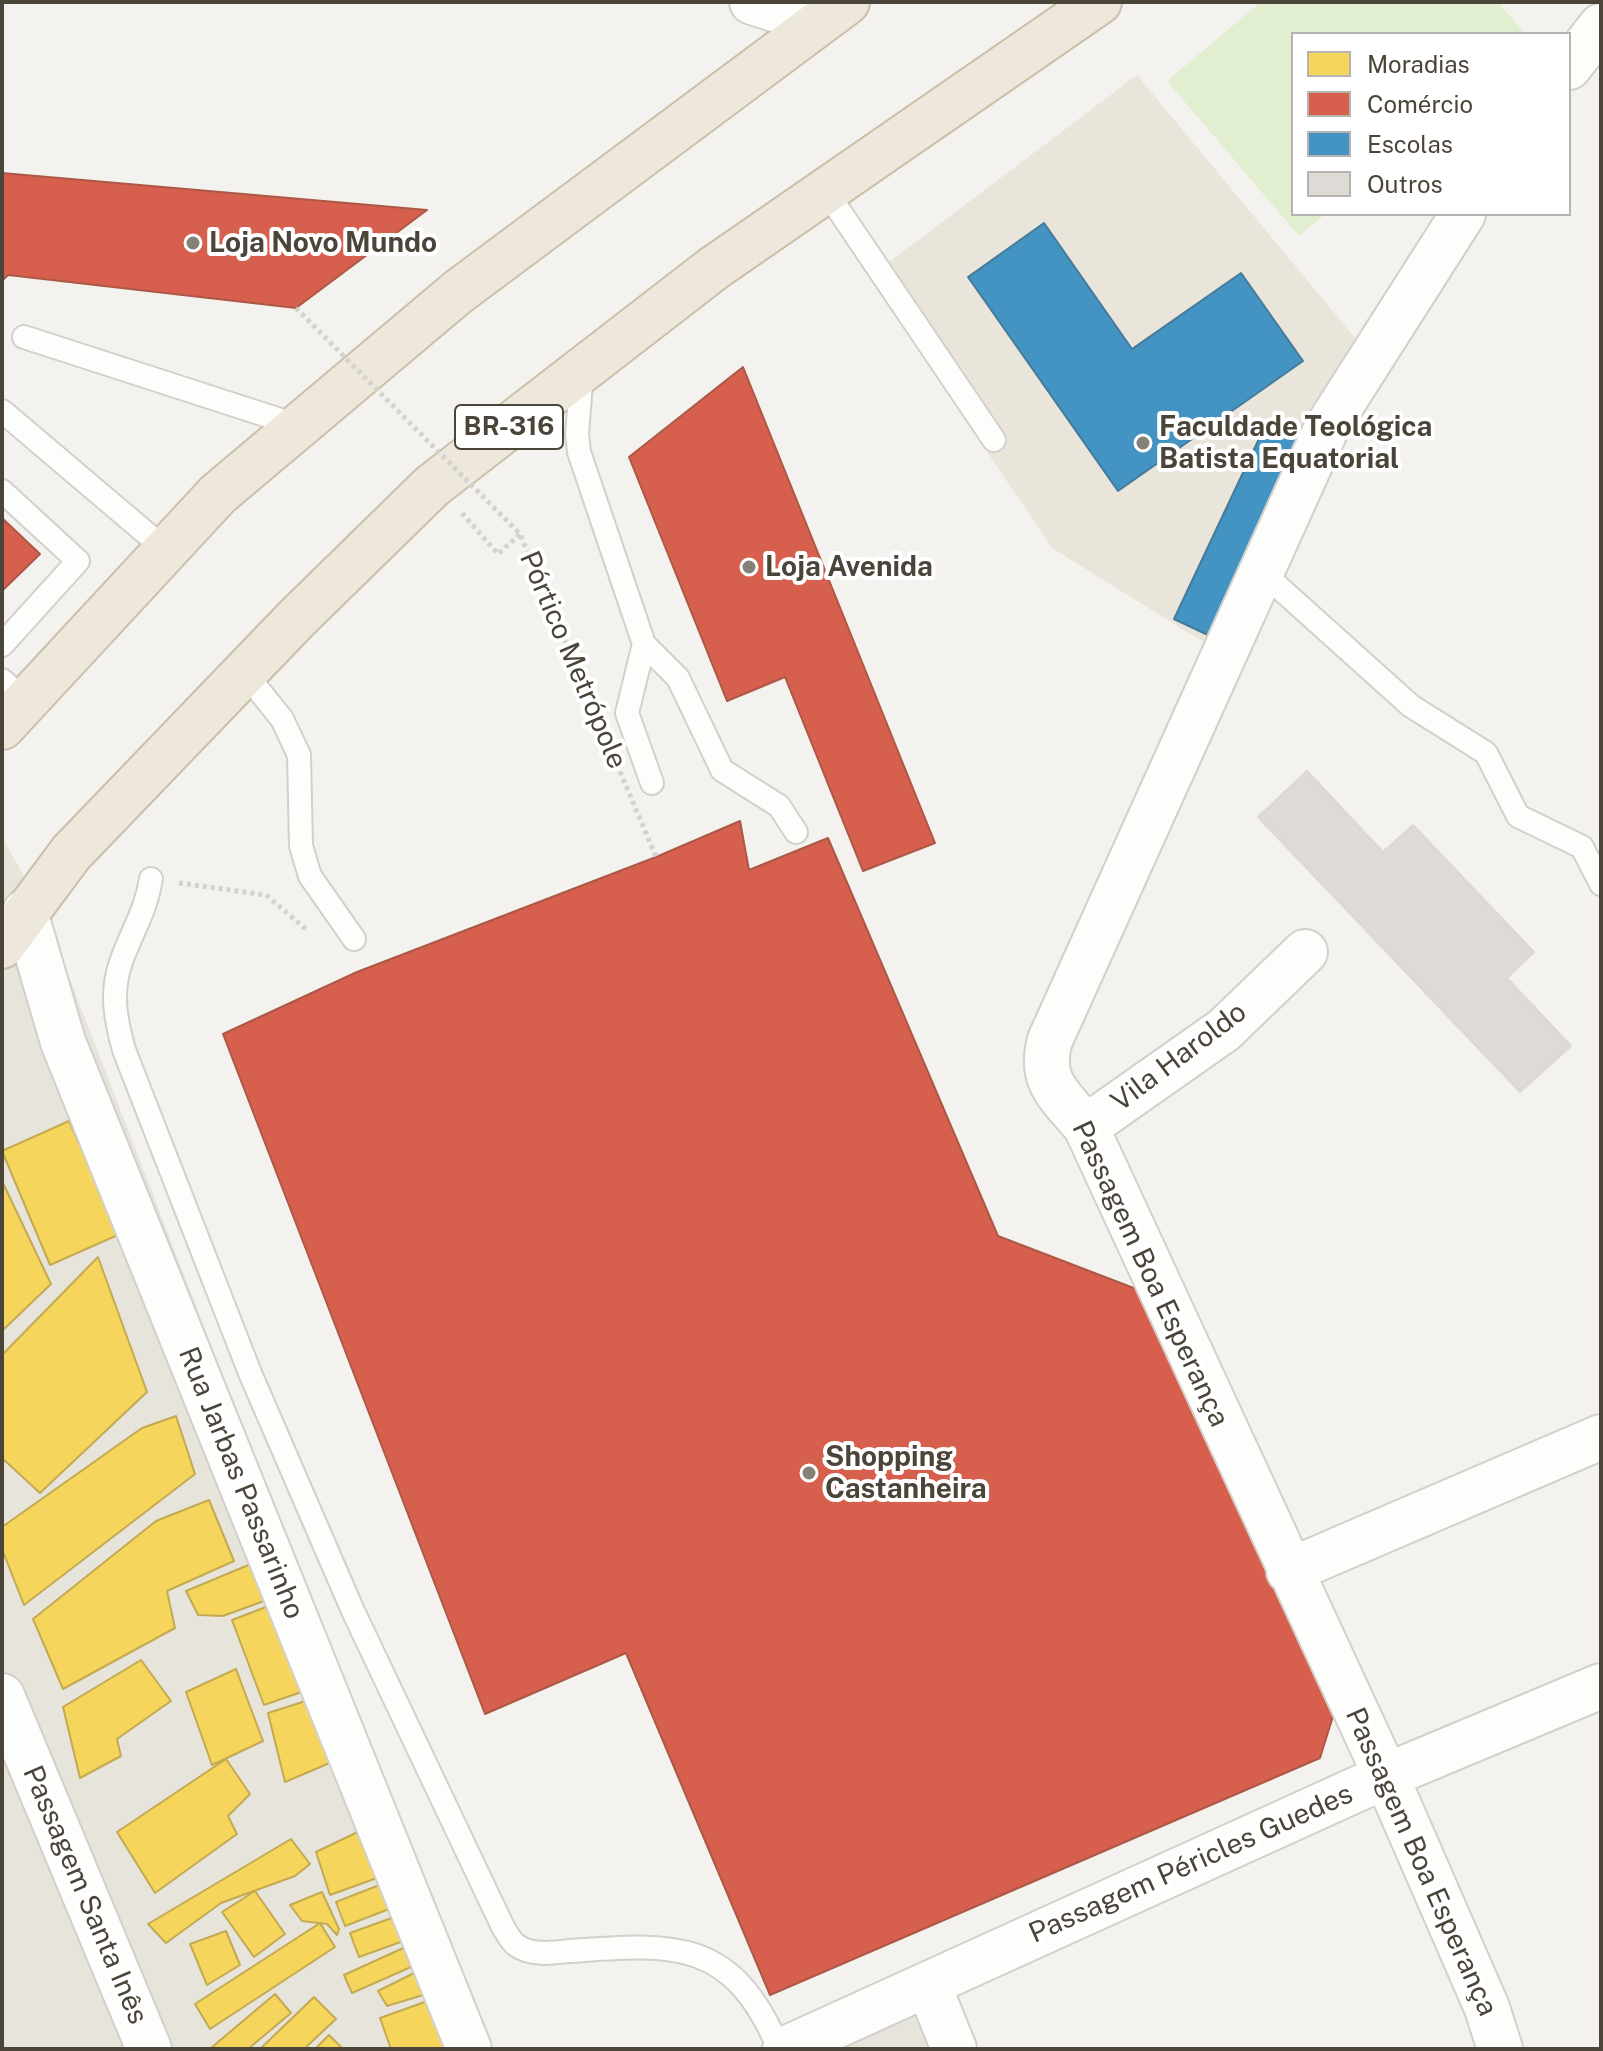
<!DOCTYPE html>
<meta charset="utf-8">
<style>
body{margin:0}
#map{position:relative;width:1603px;height:2051px;overflow:hidden;background:#f4f2ee;font-family:"Public Sans",sans-serif}
canvas{display:block}
.frame{position:absolute;inset:0;border:4px solid #4b4439;pointer-events:none}
.legend{position:absolute;left:1291px;top:32px;width:280px;height:184px;box-sizing:border-box;background:#fff;border:2px solid #b7b4b0;margin:0;padding:10px 14px;list-style:none;font-size:24px;color:#4b4439}
.legend li{display:flex;align-items:center;gap:16px;height:40px}
.legend b{width:40px;border:2px solid #b7b4b0}
</style>
<div id="map">
<canvas width="1603" height="2051"></canvas>
<div class="frame"></div>
<ul class="legend">
<li><b style="height:22px;background:#f6d55c"></b>Moradias</li>
<li><b style="height:22px;background:#d6604d"></b>Comércio</li>
<li><b style="height:22px;background:#4393c3"></b>Escolas</li>
<li><b style="height:22px;background:#dedbd6"></b>Outros</li>
</ul>
</div>
<script>
const context = document.querySelector('canvas').getContext('2d');
context.lineJoin = 'round';
function paint(path, color) {
  context.fillStyle = color;
  context.fill(path, 'evenodd');
}
function stroke(path, color, width, dash) {
  context.strokeStyle = color;
  context.lineWidth = width;
  context.lineCap = dash ? 'butt' : 'round';
  context.setLineDash(dash || []);
  context.stroke(path);
}
function write(font, color, halo, rows, align = 'center') {
  context.font = font + ' "Public Sans",sans-serif';
  context.lineWidth = 8;
  context.setLineDash([]);
  context.textBaseline = 'middle';
  context.strokeStyle = halo;
  context.fillStyle = color;
  for (const [text, x, y, turn = 0] of rows) {
    context.save();
    context.translate(x, y);
    context.rotate((+turn || 0) * Math.PI / 180);
    context.textAlign = isNaN(turn) ? turn : align;
    if (halo) context.strokeText(text, 0, 0);
    context.fillText(text, 0, 0);
    context.restore();
  }
}
const residential = new Path2D(`
 M 2,837 L 44,912 L 483,2049 L 2,2049 Z
 M 916,1986 L 941,2049 L 756,2049 Z`);
const education = new Path2D(`
 M 1137,75 L 1355,338 L 1208,645 L 1052,548 L 869,277 Z`);
const green = new Path2D(`
 M 1261,2 L 1498,2 L 1525,34 L 1293,34 L 1293,214 L 1325,214 L 1299,236 L 1167,81 Z`);
const homes = new Path2D(`
 M 69,1121 L 120,1234 L 50,1265 L 2,1151 Z
 M 2,1181 L 51,1284 L 2,1331 Z
 M 98,1257 L 147,1392 L 40,1493 L 2,1458 L 2,1355 Z
 M 176,1416 L 195,1474 L 24,1605 L 2,1549 L 2,1527 L 142,1428 Z
 M 209,1500 L 234,1561 L 167,1591 L 175,1628 L 63,1689 L 33,1619 L 156,1521 Z
 M 258,1561 L 272,1598 L 223,1616 L 198,1615 L 186,1591 Z
 M 279,1602 L 313,1688 L 264,1705 L 232,1620 Z
 M 141,1660 L 171,1701 L 117,1739 L 121,1756 L 80,1778 L 63,1707 Z
 M 236,1669 L 263,1741 L 212,1765 L 186,1692 Z
 M 312,1699 L 339,1759 L 285,1782 L 268,1713 Z
 M 226,1759 L 250,1794 L 228,1816 L 237,1834 L 155,1893 L 117,1832 Z
 M 366,1828 L 388,1874 L 330,1895 L 316,1852 Z
 M 291,1839 L 310,1864 L 295,1876 L 221,1903 L 166,1943 L 148,1924 Z
 M 387,1882 L 397,1906 L 345,1926 L 336,1902 Z
 M 255,1891 L 285,1934 L 254,1957 L 222,1912 Z
 M 322,1892 L 339,1929 L 337,1935 L 327,1924 L 302,1921 L 290,1905 Z
 M 400,1915 L 409,1939 L 359,1957 L 350,1933 Z
 M 320,1923 L 335,1947 L 210,2029 L 195,2004 Z
 M 226,1931 L 240,1965 L 207,1985 L 190,1944 Z
 M 412,1944 L 420,1963 L 352,1993 L 344,1975 Z
 M 420,1970 L 433,1992 L 387,2006 L 378,1991 Z
 M 275,1994 L 291,2013 L 248,2049 L 211,2048 Z
 M 314,1997 L 336,2019 L 304,2049 L 260,2049 Z
 M 433,1999 L 451,2049 L 391,2049 L 380,2018 Z
 M 329,2035 L 343,2049 L 315,2049 Z`);
const shops = new Path2D(`
 M 2,173 L 427,210 L 296,308 L 8,275 L 2,281 Z
 M 743,367 L 935,843 L 863,871 L 785,677 L 727,701 L 629,457 Z
 M 2,518 L 40,554 L 2,591 Z
 M 740,821 L 749,870 L 828,838 L 998,1236 L 1144,1292 L 1334,1713 L 1320,1758 L 770,1995 L 626,1653 L 485,1714 L 223,1034 L 357,972 L 656,857 Z`);
const schools = new Path2D(`
 M 1044,223 L 1132,349 L 1241,273 L 1303,361 L 1118,491 L 968,277 Z
 M 1266,424 L 1302,440 L 1210,636 L 1174,619 Z`);
const building = new Path2D(`
 M 1307,771 L 1383,852 L 1413,825 L 1534,952 L 1507,978 L 1571,1046 L 1520,1092 L 1258,817 Z`);
const path = new Path2D(`
 M 462,513 L 498,554 L 520,534
 M 179,883 L 266,895 L 307,930`);
const lane = new Path2D(`
 M 826,191 L 994,440
 M 24,337 L 299,426
 M 582,371 L 577,434 L 579,452 L 644,644 L 678,678 L 722,770 L 779,806 L 796,832
 M 2,411 L 166,550
 M 2,491 L 78,561 L 2,645
 M 1263,573 L 1411,706 L 1486,753 L 1518,816 L 1582,847 L 1601,884
 M 644,644 L 627,713 L 652,783
 M 244,672 L 282,719 L 299,755 L 301,846 L 310,876 L 354,939
 M 2,680 L 26,701
 M 151,879 C 146,911 131,933 121,962 C 110,993 116,1021 124,1050 L 250,1373 L 353,1611 L 502,1925 C 506,1932 510,1940 516,1945 C 531,1956 553,1953 570,1951 C 675,1943 733,1939 779,2049`);
const street = new Path2D(`
 M 752,2 L 818,23
 M 1569,67 L 1601,26
 M 1463,214 L 1326,429 L 1050,1040 C 1038,1082 1061,1096 1086,1127 L 1386,1776 L 1487,2008 L 1500,2049
 M 25,912 L 63,1042 L 469,2049
 M 1086,1127 L 1224,1030 L 1305,952
 M 1289,1571 L 1601,1437
 M 2,1696 L 149,2049
 M 928,1984 L 954,2049
 M 785,2049 L 1386,1776 L 1601,1686`);
const highway = new Path2D(`
 M 2,727 L 218,494 L 458,292 L 847,2
 M 2,946 L 71,853 L 297,618 L 432,486 L 714,268 L 1099,2`);
const pathBridge = new Path2D(`
 M 296,308 L 520,534 L 656,857`);
const markers = [
 [193,243,8,"#868178"],
 [1143,443,8,"#868178"],
 [749,567,8,"#868178"],
 [809,1473,8,"#868178"]
];
const shields = [
 [509,427,108]
];
const shieldNames = [
 ["BR-316",509,427]
];
const poiNames = [
 ["Loja Novo Mundo",209,243],
 ["Faculdade Teológica",1159,427],
 ["Batista Equatorial",1159,459],
 ["Loja Avenida",765,567],
 ["Shopping",825,1457],
 ["Castanheira",825,1489]
];
const streetNames = [
 ["Pórtico Metrópole",573,660,67],
 ["Vila Haroldo",1179,1057,-37],
 ["Passagem Boa Esperança",1150,1274,65],
 ["Rua Jarbas Passarinho",241,1483,68],
 ["Passagem Boa Esperança",1421,1862,66],
 ["Passagem Péricles Guedes",1191,1864,-24],
 ["Passagem Santa Inês",85,1895,67]
];
paint(residential, '#e7e4dc');
paint(education, '#eae5da');
paint(green, '#e1eecf');
paint(homes, '#f6d55c');
stroke(homes, '#c3aa52', 2);
paint(shops, '#d6604d');
stroke(shops, '#ac5847', 2);
paint(schools, '#4393c3');
stroke(schools, '#457b9a', 2);
paint(building, '#dedbd6');
stroke(building, '#dcd9d4', 2);
stroke(lane, '#d2d0cb', 26);
stroke(street, '#d2d0cb', 48);
stroke(highway, '#ccbfa9', 48);
stroke(path, '#d3d2cc', 5, [4, 4]);
stroke(lane, '#fdfdfc', 22);
stroke(street, '#fdfdfc', 44);
stroke(highway, '#ede8db', 44);
stroke(pathBridge, '#d3d2cc', 5, [4, 4]);
for (const [x, y, r, color] of markers) {
  const dot = new Path2D();
  dot.arc(x, y, r, 0, 2 * Math.PI);
  context.fillStyle = color;
  context.fill(dot);
  stroke(dot, '#fff', 3);
}
for (const [x, y, w] of shields) {
  const box = new Path2D();
  box.roundRect(x - w / 2, y - 22, w, 44, 6);
  context.fillStyle = '#fff';
  context.fill(box);
  stroke(box, '#4b4439', 2);
}
write('bold 26px', '#4b4439', null, shieldNames);
write('bold 28px', '#4b4439', '#fff', poiNames, 'left');
write('28px', '#4b4439', '#fff', streetNames);
</script>
